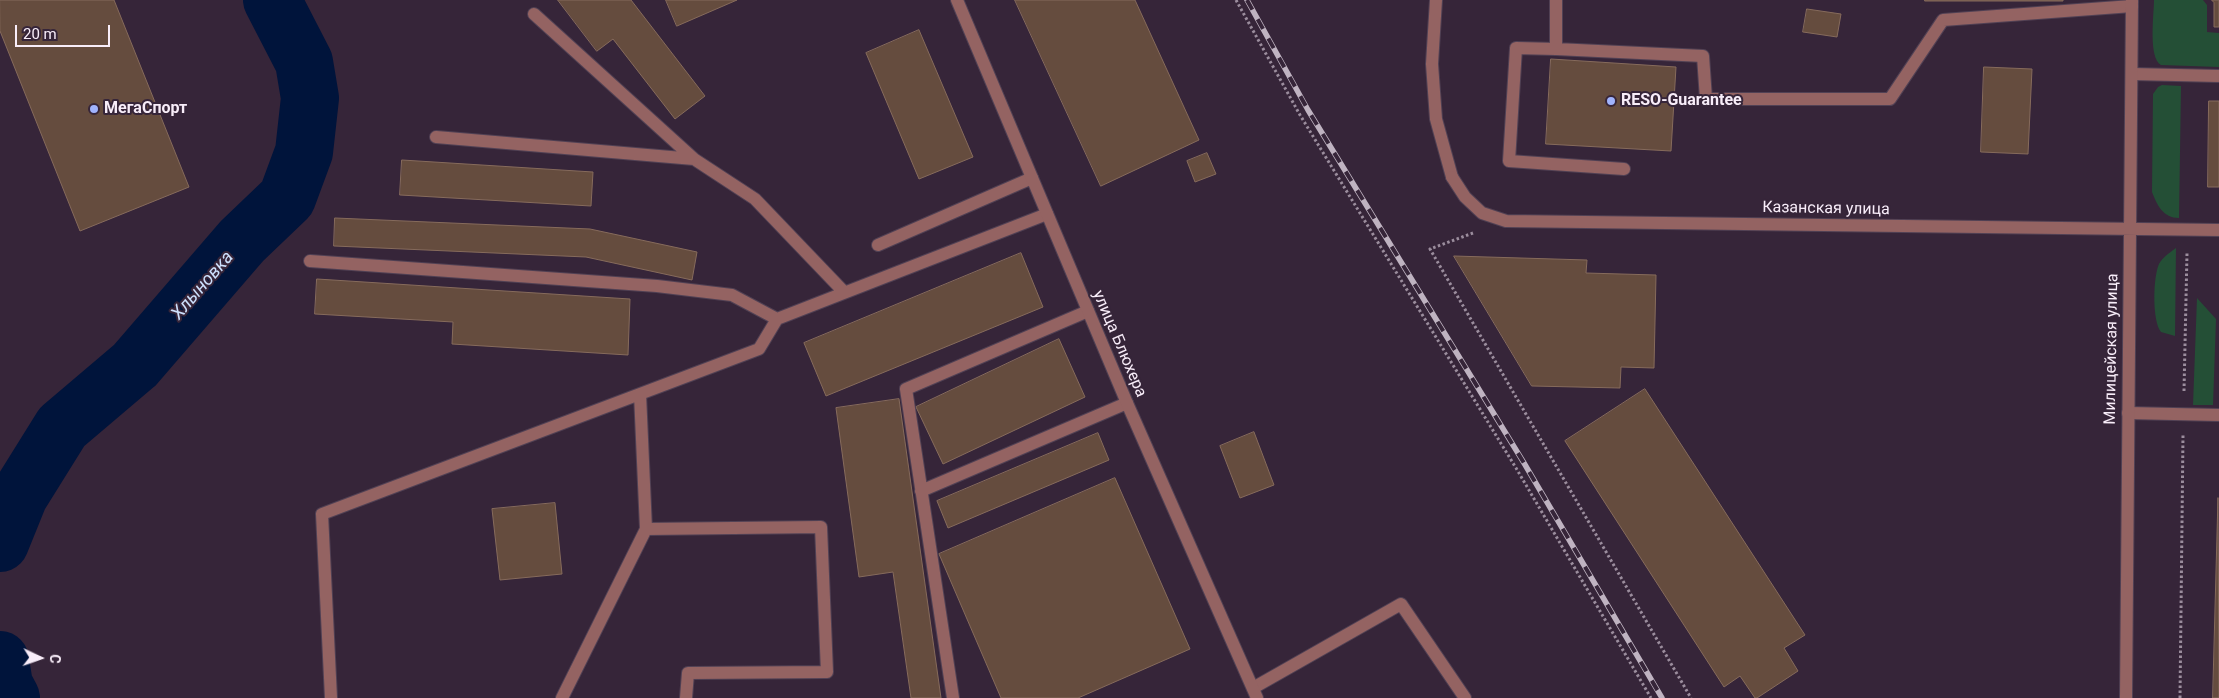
<!DOCTYPE html>
<meta charset="utf-8">
<style>
body{margin:0}
#map{position:relative;width:2219px;height:698px;overflow:hidden;background:#362539;font-family:Roboto,sans-serif}
canvas{display:block}
.north{position:absolute;left:15px;top:633px;width:50px;height:50px;-webkit-text-stroke:4px #362539;paint-order:stroke;rotate:93deg;font-size:14px;font-weight:700;line-height:20px;text-align:center;color:#f8edf9}
.north::after{content:'';display:block;margin:auto;width:18px;height:22px;background:#f8edf9;clip-path:polygon(50% 0,100% 100%,50% 72%,0 100%)}
.scale{position:absolute;left:15px;top:25px;width:95px;height:22px;box-sizing:border-box;border:2px solid #f8edf9;border-top:0;padding-left:6px;font-size:15px;line-height:18px;white-space:nowrap;color:#f8edf9;-webkit-text-stroke:4px #362539;paint-order:stroke}
</style>
<div id="map">
<canvas width="2219" height="698"></canvas>
<div class="north">С</div>
<div class="scale">20 m</div>
</div>
<script>
const context = document.querySelector('canvas').getContext('2d');
context.lineJoin = 'round';
function paint(path, color) {
  context.fillStyle = color;
  context.fill(path, 'evenodd');
}
function stroke(path, color, width, dash) {
  context.strokeStyle = color;
  context.lineWidth = width;
  context.lineCap = dash ? 'butt' : 'round';
  context.setLineDash(dash || []);
  context.stroke(path);
}
function write(font, color, halo, rows, align = 'center') {
  context.font = font + ' Roboto,sans-serif';
  context.lineWidth = 4;
  context.setLineDash([]);
  context.textBaseline = 'middle';
  context.strokeStyle = halo;
  context.fillStyle = color;
  for (const [text, x, y, turn = 0] of rows) {
    context.save();
    context.translate(x, y);
    context.rotate((+turn || 0) * Math.PI / 180);
    context.textAlign = isNaN(turn) ? turn : align;
    if (halo) context.strokeText(text, 0, 0);
    context.fillText(text, 0, 0);
    context.restore();
  }
}
const green = new Path2D(`
 M 2154,0 L 2203,0 L 2207,5 L 2207,32 L 2219,33 L 2219,67 L 2161,65 C 2148,58 2154,14 2154,0 Z
 M 2162,85 L 2181,86 L 2179,218 C 2163,218 2157,205 2152,192 L 2153,94 L 2158,87 Z
 M 2176,248 L 2175,336 L 2161,332 C 2152,321 2153,277 2159,264 C 2163,257 2169,253 2176,248 Z
 M 2197,298 L 2216,319 L 2213,405 L 2193,405 Z`);
const river = new Path2D(`
 M 0,543 L 19,496 L 62,427 L 135,365 L 242,241 L 287,198 L 304,152 L 310,98 L 304,62 L 272,0
 M 0,660 L 4,685 L 11,698`);
const building = new Path2D(`
 M 0,0 L 114,0 L 189,187 L 80,231 L 0,31 Z
 M 558,0 L 631,0 L 705,96 L 675,119 L 613,39 L 597,51 Z
 M 666,0 L 737,0 L 677,26 Z
 M 1015,0 L 1135,0 L 1199,140 L 1101,186 Z
 M 1925,0 L 2063,0 L 2063,1 L 1925,1 Z
 M 2212,0 L 2219,0 L 2219,27 L 2214,27 L 2214,3 Z
 M 1807,9 L 1841,14 L 1837,37 L 1803,32 Z
 M 919,30 L 973,157 L 919,179 L 866,53 Z
 M 1551,59 L 1676,67 L 1671,151 L 1546,144 Z
 M 1984,67 L 2032,69 L 2028,154 L 1981,152 Z
 M 2209,101 L 2219,101 L 2219,187 L 2208,187 Z
 M 1207,153 L 1216,174 L 1195,182 L 1187,161 Z
 M 402,160 L 593,172 L 591,206 L 400,195 Z
 M 335,218 L 590,229 L 697,252 L 692,280 L 586,257 L 334,246 Z
 M 1021,253 L 1043,307 L 826,396 L 804,343 Z
 M 1454,256 L 1587,260 L 1586,273 L 1656,275 L 1654,368 L 1621,367 L 1620,388 L 1532,386 Z
 M 317,279 L 630,299 L 628,355 L 452,344 L 453,322 L 315,314 Z
 M 1059,339 L 1085,397 L 943,464 L 916,407 Z
 M 1645,389 L 1805,635 L 1784,648 L 1798,671 L 1757,698 L 1755,698 L 1740,676 L 1724,687 L 1565,441 Z
 M 899,399 L 941,698 L 911,698 L 893,572 L 859,577 L 836,408 Z
 M 1254,432 L 1274,485 L 1240,498 L 1220,446 Z
 M 1098,433 L 1109,460 L 948,528 L 937,501 Z
 M 1115,478 L 1190,649 L 1078,698 L 1001,698 L 939,554 Z
 M 2218,498 L 2219,698 L 2213,698 Z
 M 555,503 L 562,574 L 500,580 L 492,509 Z`);
const path = new Path2D(`
 M 1236,0 L 1300,115 L 1516,468 L 1651,698
 M 1473,233 L 1430,249 L 1691,698
 M 2184,391 L 2187,253
 M 2180,698 L 2183,435`);
const service = new Path2D(`
 M 1436,0 L 1432,64 L 1436,119 L 1452,177
 M 1556,0 L 1556,49 L 1703,56 L 1706,99 L 1890,99 L 1943,20 L 2132,6
 M 534,14 L 694,159 L 755,199 L 844,292
 M 1556,49 L 1516,48 L 1509,161 L 1624,169
 M 2132,74 L 2219,76
 M 436,137 L 694,159
 M 878,245 L 1032,178
 M 310,261 L 657,286 L 732,295 L 777,319 L 1047,214
 M 640,394 L 646,529 L 821,527 L 827,672 L 688,673 L 686,698
 M 2128,413 L 2219,415
 M 921,491 L 1127,403
 M 1253,688 L 1401,604 L 1465,698
 M 331,698 L 322,514 L 759,349 L 777,319
 M 562,698 L 646,529
 M 953,698 L 906,389 L 1088,311`);
const minor = new Path2D(`
 M 957,0 L 1127,403 L 1257,698
 M 1452,177 L 1465,197 L 1482,213 L 1506,221 L 2219,230
 M 2126,698 L 2132,0`);
const rail = new Path2D(`
 M 1247,0 L 1308,110 L 1524,463 L 1662,698`);
const markers = [
 [1611,101,5,"#a0b3fd"],
 [94,109,5,"#a0b3fd"]
];
const poiNames = [
 ["RESO-Guarantee",1621,101],
 ["МегаСпорт",104,109]
];
const streetNames = [
 ["Казанская улица",1826,209,1],
 ["улица Блюхера",1119,344,67],
 ["Милицейская улица",2112,349,-89]
];
const waterNames = [
 ["Хлыновка",203,286,-49]
];
paint(green, '#244f36');
stroke(river, '#00143b', 58);
paint(building, '#654c3e');
stroke(building, '#866b5c', 1);
stroke(service, '#514154', 14);
stroke(minor, '#514154', 14);
stroke(path, '#9b8d9d', 3, [2.5, 2.5]);
stroke(service, '#946362', 12);
stroke(minor, '#946362', 12);
stroke(rail, '#bfb3c1', 5.5);
stroke(rail, '#362539', 4, [11]);
for (const [x, y, r, color] of markers) {
  const dot = new Path2D();
  dot.arc(x, y, r, 0, 2 * Math.PI);
  context.fillStyle = color;
  context.fill(dot);
  stroke(dot, '#362539', 2);
}
write('bold 16px', '#f8edf9', '#362539', poiNames, 'left');
write('16px', '#f8edf9', '#362539', streetNames);
write('italic 18px', '#cde0fd', '#362539', waterNames);
</script>
